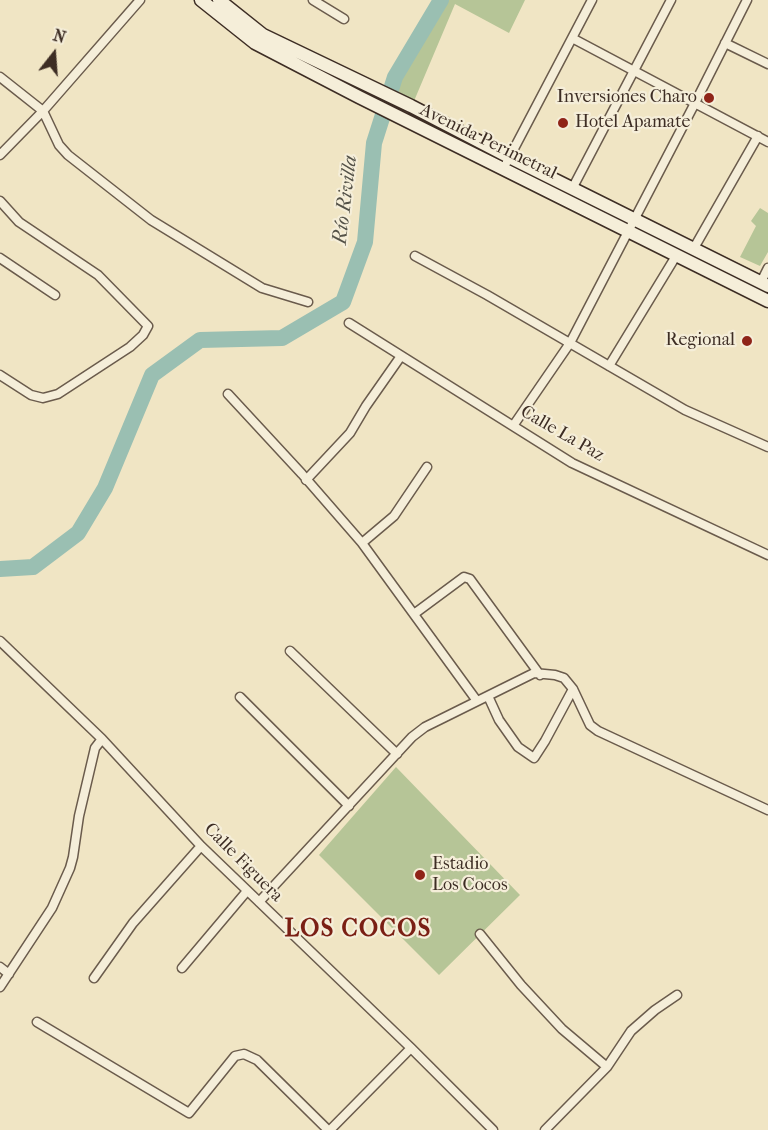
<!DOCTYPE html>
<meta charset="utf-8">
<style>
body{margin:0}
#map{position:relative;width:768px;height:1130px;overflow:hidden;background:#f0e5c4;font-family:"IM FELL French Canon",serif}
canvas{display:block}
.north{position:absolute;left:24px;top:24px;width:60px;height:60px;-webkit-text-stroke:4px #f5eed9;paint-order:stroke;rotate:17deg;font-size:16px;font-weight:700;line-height:24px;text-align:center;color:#3d2d24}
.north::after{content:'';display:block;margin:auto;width:21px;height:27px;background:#3d2d24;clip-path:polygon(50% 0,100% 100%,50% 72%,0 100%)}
</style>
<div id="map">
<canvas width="768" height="1130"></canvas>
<div class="north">N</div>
</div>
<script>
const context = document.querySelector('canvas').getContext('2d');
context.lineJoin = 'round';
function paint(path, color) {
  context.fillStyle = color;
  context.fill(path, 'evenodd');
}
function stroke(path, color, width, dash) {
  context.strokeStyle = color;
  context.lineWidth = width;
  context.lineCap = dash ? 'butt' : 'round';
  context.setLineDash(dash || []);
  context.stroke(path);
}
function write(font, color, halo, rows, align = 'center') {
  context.font = font + ' "IM FELL French Canon",serif';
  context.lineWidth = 4.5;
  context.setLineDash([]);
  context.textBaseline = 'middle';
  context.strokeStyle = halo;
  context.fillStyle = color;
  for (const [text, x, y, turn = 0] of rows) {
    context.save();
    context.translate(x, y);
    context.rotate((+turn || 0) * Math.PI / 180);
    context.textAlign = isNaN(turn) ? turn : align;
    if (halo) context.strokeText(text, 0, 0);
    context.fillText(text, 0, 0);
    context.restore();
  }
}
const green = new Path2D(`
 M 444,0 L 525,0 L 509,33 L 455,4 L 414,101 L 394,89 L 398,78 Z
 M 760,208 L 768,213 L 768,252 L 760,266 L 740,257 L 756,226 L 751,221 Z
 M 396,767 L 520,895 L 439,975 L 319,855 Z`);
const river = new Path2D(`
 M 0,569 L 33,567 L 78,533 L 105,488 L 152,375 L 200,340 L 282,338 L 343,302 L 365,242 L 374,143 L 395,77 L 441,0`);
const street = new Path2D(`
 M 313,0 L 344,19
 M 572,38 L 768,142
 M 725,43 L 768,64
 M 0,77 L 43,111 L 59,145 L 68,155 L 151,220 L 262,288 L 308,302
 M 0,155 L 43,111 L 140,0
 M 507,162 L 592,0
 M 572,189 L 671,0
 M 0,201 L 19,222 L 98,275 L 148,326 L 143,335 L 130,347 L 58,394 L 43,398 L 31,395 L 0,375
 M 694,248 L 758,136
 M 415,256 L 487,295 L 685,410 L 768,447
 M 0,258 L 55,295
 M 761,282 L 768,268
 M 349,323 L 572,463 L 768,555
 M 609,366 L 676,256
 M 228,394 L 302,474 L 362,543 L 477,701
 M 513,426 L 570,343 L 695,103 L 747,0
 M 306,480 L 350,433 L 366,406 L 401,356
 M 362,543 L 394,516 L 427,467
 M 414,614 L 464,577 L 470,579 L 540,675
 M 0,641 L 102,739 L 201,846 L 411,1048 L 493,1130
 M 290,651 L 397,754
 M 488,696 L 499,720 L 518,747 L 534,758 L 545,741 L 573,689
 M 240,697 L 349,806
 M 259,902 L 412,737 L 425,727 L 534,673 L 555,675 L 564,678 L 573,689 L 590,725 L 598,731 L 768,810
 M 480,934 L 521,985 L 562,1029 L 607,1067
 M 0,967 L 9,974
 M 182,968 L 247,891
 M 94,978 L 133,923 L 201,846
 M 0,987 L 52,908 L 70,868 L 73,857 L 79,816 L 95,748 L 102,739
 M 37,1022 L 189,1113 L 235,1056 L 244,1054 L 257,1060 L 328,1130
 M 330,1130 L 411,1048
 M 545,1130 L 607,1067 L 631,1031 L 655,1010 L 677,995`);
const secondary = new Path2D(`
 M 201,0 L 255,43 L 359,97 L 768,301
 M 219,0 L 263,35 L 411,106 L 509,157 L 768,286`);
const markers = [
 [709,98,6,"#8f2418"],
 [563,123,6,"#8f2418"],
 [747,341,6,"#8f2418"],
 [420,875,6,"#8f2418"]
];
const poiNames = [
 ["Inversiones Charo",697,98],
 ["Hotel Apamate",575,123,"left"],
 ["Regional",735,341],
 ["Estadio",432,865,"left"],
 ["Los Cocos",432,886,"left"]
];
const streetNames = [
 ["Avenida Perimetral",488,142,26],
 ["Calle La Paz",562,434,30],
 ["Calle Figuera",243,863,45]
];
const waterNames = [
 ["Río Rivilla",346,200,-83]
];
const districtNames = [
 ["LOS COCOS",358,930]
];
paint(green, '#b6c597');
stroke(river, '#9abfb2', 16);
stroke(street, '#6a5b4c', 11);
stroke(secondary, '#3d2d24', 15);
stroke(street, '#f5eed9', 8);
stroke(secondary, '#f5eed9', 12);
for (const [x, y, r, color] of markers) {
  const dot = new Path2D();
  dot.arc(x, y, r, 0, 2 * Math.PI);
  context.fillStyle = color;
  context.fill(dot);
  stroke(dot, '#f5eed9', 2);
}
write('18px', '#3d2d24', '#f5eed9', poiNames, 'right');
write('18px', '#3d2d24', '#f5eed9', streetNames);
write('italic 20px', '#545248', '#f5eed9', waterNames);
context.letterSpacing = '1.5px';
write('bold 24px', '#7a1f14', '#f5eed9', districtNames);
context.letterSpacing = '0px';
</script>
